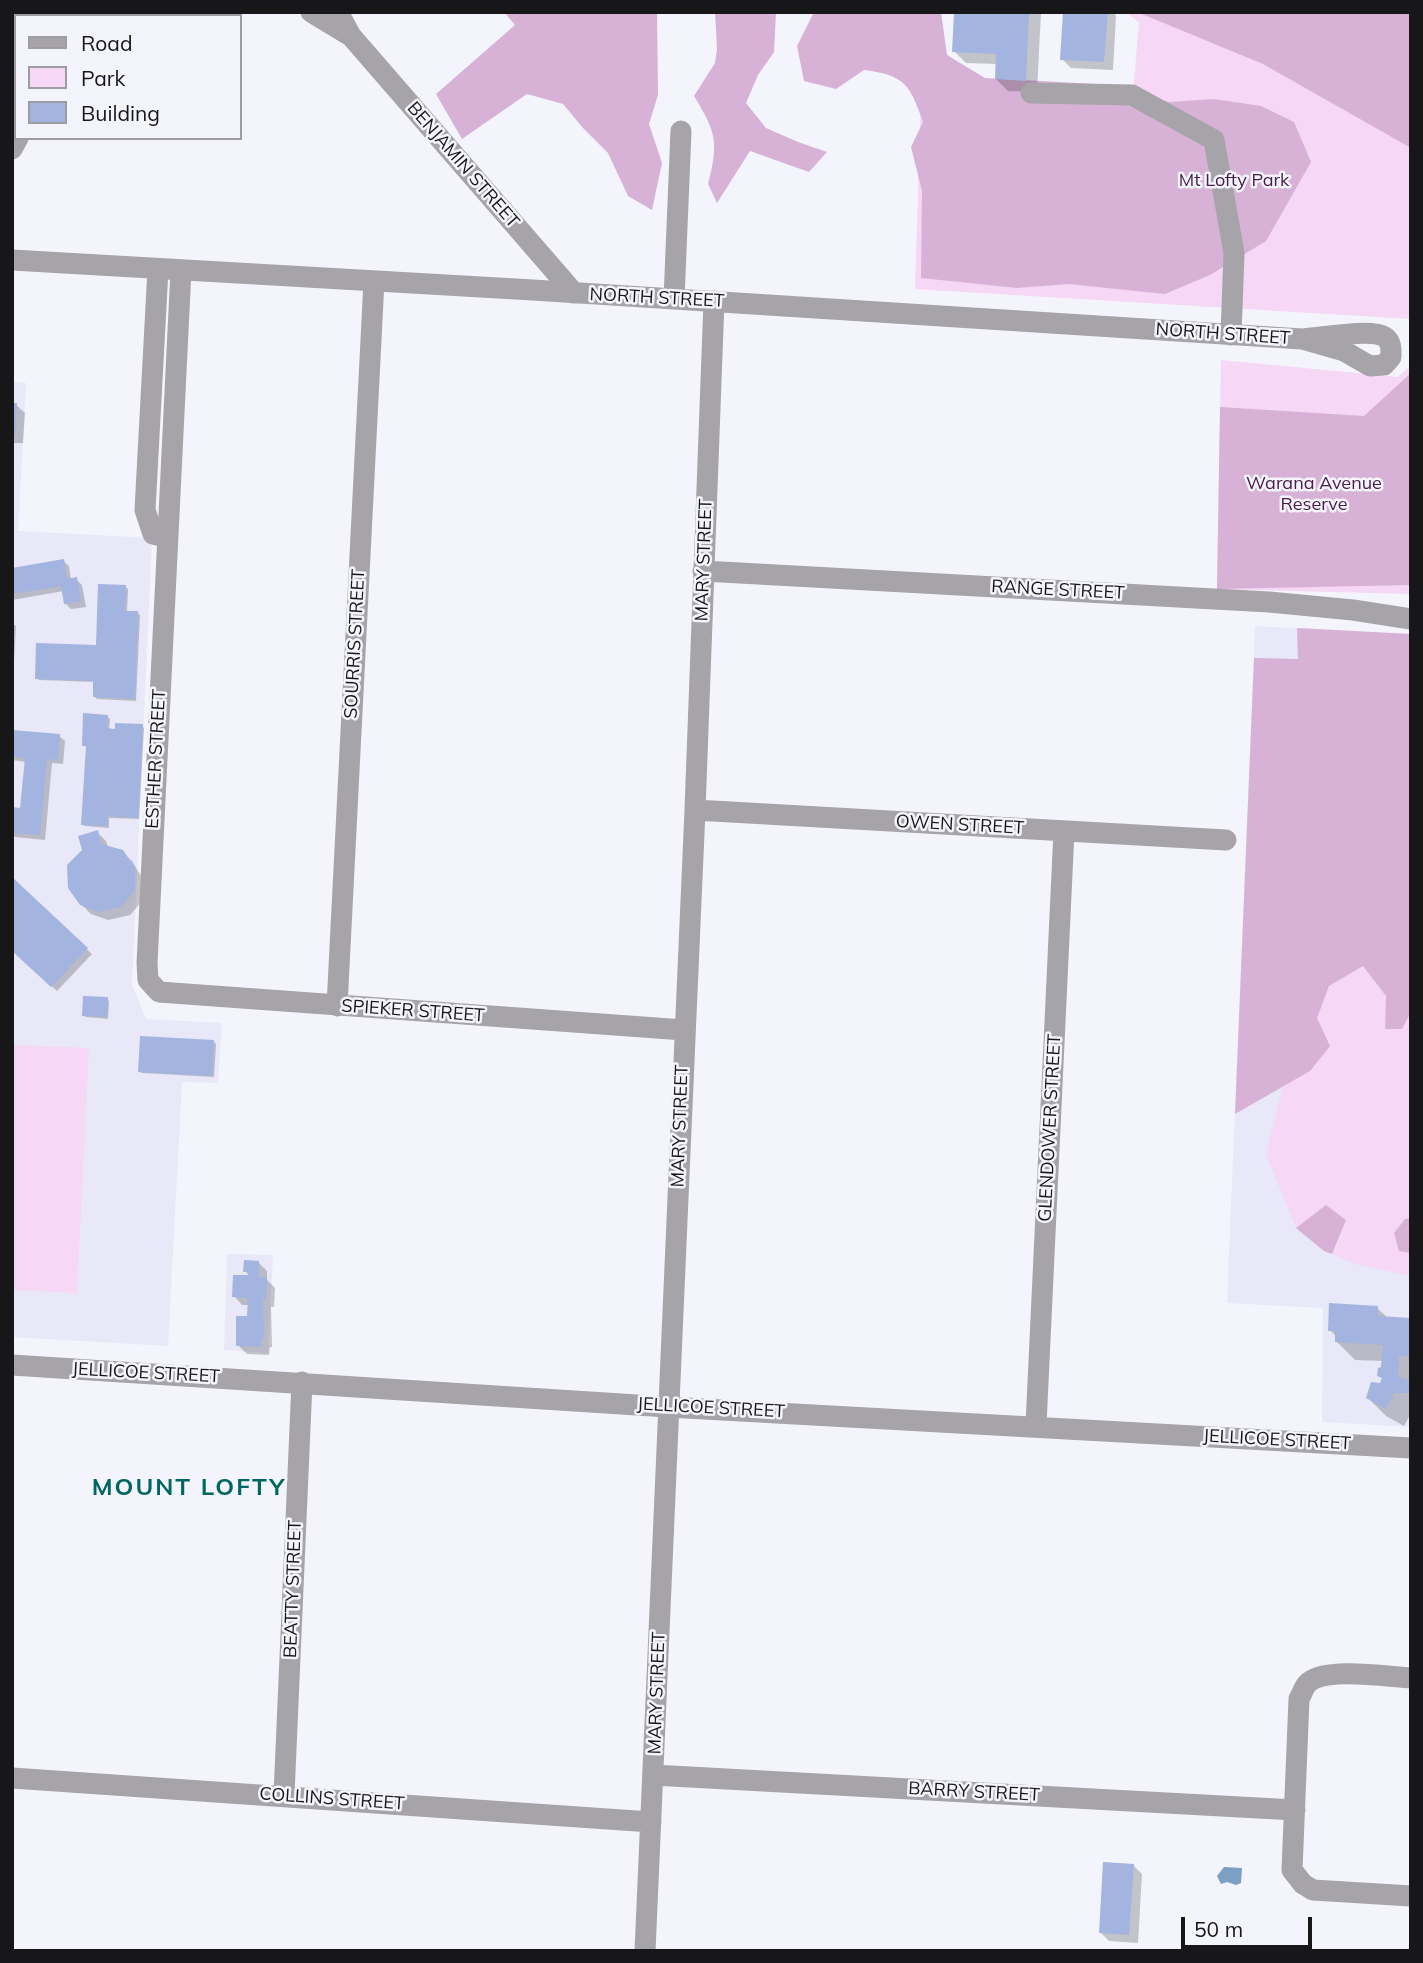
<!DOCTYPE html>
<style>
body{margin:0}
#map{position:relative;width:1423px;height:1963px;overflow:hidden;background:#f4f4fd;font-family:Mulish,sans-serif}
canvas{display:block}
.frame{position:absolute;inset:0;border:14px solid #17171a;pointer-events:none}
.legend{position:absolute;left:14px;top:14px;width:228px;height:126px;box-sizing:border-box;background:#f4f4fd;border:2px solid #9c9ca2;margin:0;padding:9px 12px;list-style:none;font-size:21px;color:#17171a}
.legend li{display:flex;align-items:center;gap:14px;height:35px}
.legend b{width:35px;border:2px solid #9c9ca2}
.scale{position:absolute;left:1181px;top:1917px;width:131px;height:32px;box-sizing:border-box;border:4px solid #17171a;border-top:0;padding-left:9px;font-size:21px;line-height:24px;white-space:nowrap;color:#17171a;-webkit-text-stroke:5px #f4f4fd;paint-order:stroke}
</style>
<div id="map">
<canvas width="1423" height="1963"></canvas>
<div class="frame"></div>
<ul class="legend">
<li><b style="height:9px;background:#a6a4a8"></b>Road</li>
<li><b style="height:19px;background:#f6d7f5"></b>Park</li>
<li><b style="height:19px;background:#a2b4df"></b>Building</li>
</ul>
<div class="scale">50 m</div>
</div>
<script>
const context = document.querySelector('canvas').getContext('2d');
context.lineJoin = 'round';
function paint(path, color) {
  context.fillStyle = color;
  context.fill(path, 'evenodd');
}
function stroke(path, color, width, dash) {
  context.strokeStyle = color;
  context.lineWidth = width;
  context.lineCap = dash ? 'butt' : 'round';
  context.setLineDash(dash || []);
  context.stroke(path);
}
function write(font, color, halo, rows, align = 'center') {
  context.font = font + ' Mulish,sans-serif';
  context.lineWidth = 5;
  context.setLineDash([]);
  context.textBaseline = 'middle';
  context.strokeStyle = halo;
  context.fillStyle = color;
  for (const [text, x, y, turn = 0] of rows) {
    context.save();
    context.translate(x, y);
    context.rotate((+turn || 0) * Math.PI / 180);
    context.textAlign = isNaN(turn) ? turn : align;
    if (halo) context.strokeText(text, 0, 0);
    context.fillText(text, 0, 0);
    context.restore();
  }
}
const built = new Path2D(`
 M 12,382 L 26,383 L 18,531 L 152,538 L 132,985 L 146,1019 L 222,1023 L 218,1083 L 182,1082 L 168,1346 L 12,1337 Z
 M 1255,626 L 1411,634 L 1411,1427 L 1322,1422 L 1323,1308 L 1227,1303 Z
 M 227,1254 L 273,1255 L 268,1353 L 224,1350 Z`);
const green = new Path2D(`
 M 1125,12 L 1411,12 L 1411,319 L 915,289 L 921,96 L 1132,105 L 1139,22 Z
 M 1221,360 L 1398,377 L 1411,365 L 1411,594 L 1217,589 Z
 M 1363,966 L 1386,996 L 1402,1029 L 1411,1012 L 1411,1276 L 1355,1264 L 1332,1254 L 1346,1220 L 1326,1206 L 1296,1228 L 1266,1154 L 1283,1086 L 1310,1071 L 1317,1018 L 1328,986 Z
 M 12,1045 L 89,1048 L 77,1293 L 12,1290 Z`);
const forest = new Path2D(`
 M 504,12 L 657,12 L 658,95 L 649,124 L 662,163 L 652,210 L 628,196 L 608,153 L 583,128 L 563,104 L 527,94 L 462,139 L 436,94 L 515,25 Z
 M 715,12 L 776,12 L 774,52 L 758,75 L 746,103 L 766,128 L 798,142 L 827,152 L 809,172 L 750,151 L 717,203 L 708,184 C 719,142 716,132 694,96 L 715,63 L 717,49 Z
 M 814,12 L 941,12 L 947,55 L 985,78 L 1096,84 L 1169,102 L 1214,99 L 1261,106 L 1294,122 L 1311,162 L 1266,241 L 1210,275 L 1165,294 L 1068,284 L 1017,288 L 921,278 L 922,191 L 911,147 L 923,122 C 910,85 905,75 864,70 L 836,89 L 804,81 L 797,46 Z
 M 1137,12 L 1411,12 L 1411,148 L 1263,64 Z
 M 1411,373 L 1411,585 L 1217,589 L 1220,407 L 1364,416 Z
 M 1297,628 L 1411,634 L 1411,1012 L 1402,1029 L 1385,1029 L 1386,996 L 1363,966 L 1329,986 L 1317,1018 L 1330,1046 L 1310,1071 L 1235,1114 L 1254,658 L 1298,659 Z
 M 1326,1205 L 1346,1220 L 1332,1254 L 1324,1251 L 1296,1228 Z
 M 1411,1218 L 1411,1253 L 1399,1251 L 1394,1233 L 1405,1219 Z`);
const water = new Path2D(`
 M 1224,1867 L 1242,1868 L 1241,1883 L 1236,1885 L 1227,1882 L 1221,1884 L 1217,1876 Z`);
const shadow = new Path2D(`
 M 956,12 L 1041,12 L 1037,92 L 1008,91 L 996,79 L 997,64 L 966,63 L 954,51 Z
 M 1065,12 L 1113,12 L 1116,16 L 1113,70 L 1071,68 L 1062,59 Z
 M 12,404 L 16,405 L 25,413 L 23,443 L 12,443 Z
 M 63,561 L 69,566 L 71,580 L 76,579 L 82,585 L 86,607 L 71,609 L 66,604 L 64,591 L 12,600 L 12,570 Z
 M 126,587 L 128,589 L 127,612 L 138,613 L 140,615 L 136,701 L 97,699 L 95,697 L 95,682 L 39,680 L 37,678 L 97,647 Z
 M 12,623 L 16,626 L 12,696 Z
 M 107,716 L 110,719 L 109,730 L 142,726 L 144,728 L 139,819 L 109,818 L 109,828 L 85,826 L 83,824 L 87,747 L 83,745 Z
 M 12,731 L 59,736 L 65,741 L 63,764 L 52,763 L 45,840 L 15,837 L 12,834 L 12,809 L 22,810 L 26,762 L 12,760 Z
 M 97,832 L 106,841 L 108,847 L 122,852 L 132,861 L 143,879 L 143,900 L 130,915 L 108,920 L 91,914 L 81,904 Z
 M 12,880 L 92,954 L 57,991 L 12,949 Z
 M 107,999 L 109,1001 L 108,1019 L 86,1017 L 84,1015 Z
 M 213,1041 L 216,1044 L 214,1077 L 142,1073 L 139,1071 Z
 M 258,1262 L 267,1271 L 267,1280 L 275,1288 L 274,1307 L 271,1307 L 272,1347 L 270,1347 L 269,1355 L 247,1354 L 238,1345 L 249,1318 L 249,1305 L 242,1305 L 234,1296 L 251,1277 L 245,1271 Z
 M 1377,1308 L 1388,1318 L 1411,1319 L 1411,1413 L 1404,1426 L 1386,1416 L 1368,1398 L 1383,1380 L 1379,1375 L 1383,1361 L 1355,1360 L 1337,1342 L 1337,1337 L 1330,1330 Z
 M 1133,1865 L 1142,1874 L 1138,1943 L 1109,1941 L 1100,1932 Z`);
const building = new Path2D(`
 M 954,12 L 1029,12 L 1026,81 L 995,79 L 996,54 L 952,52 Z
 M 1063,12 L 1108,12 L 1104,62 L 1060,60 Z
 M 12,403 L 17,403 L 15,436 L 12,435 Z
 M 64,559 L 67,579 L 77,577 L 81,601 L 64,604 L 61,586 L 12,594 L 12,568 Z
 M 98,584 L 126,585 L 125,611 L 138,611 L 135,699 L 93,697 L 93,681 L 35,679 L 36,643 L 96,645 Z
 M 83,713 L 108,715 L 107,728 L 115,729 L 115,723 L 143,724 L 138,818 L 108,816 L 107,826 L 81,825 L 86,746 L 82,746 Z
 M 12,730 L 60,734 L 58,760 L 47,759 L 40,835 L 12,833 L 12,807 L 20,808 L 25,758 L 12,756 Z
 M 98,830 L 101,844 L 123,850 L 135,868 L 135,890 L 121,907 L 98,912 L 80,905 L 68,888 L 67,865 L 82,850 L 78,836 Z
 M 12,877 L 88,948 L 51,987 L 12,951 Z
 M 83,996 L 108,997 L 107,1017 L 82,1016 Z
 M 140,1036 L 214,1040 L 212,1076 L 138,1072 Z
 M 244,1260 L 259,1261 L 259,1277 L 267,1278 L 266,1299 L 263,1299 L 264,1339 L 261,1339 L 261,1347 L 236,1346 L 236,1316 L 247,1316 L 248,1298 L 232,1297 L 233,1275 L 248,1275 L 248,1272 L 243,1272 Z
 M 1329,1303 L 1378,1306 L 1378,1316 L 1411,1318 L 1411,1356 L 1399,1356 L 1398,1377 L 1411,1381 L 1409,1393 L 1394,1393 L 1386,1409 L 1366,1398 L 1371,1382 L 1380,1383 L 1382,1378 L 1377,1376 L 1378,1368 L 1381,1367 L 1383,1345 L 1335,1342 L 1335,1331 L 1328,1331 Z
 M 1103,1862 L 1134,1864 L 1129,1935 L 1099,1933 Z`);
const minor = new Path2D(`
 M 311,12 L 349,35
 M 338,12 L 351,36 L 574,293
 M 1031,93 L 1132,95 L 1214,140 L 1234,253 L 1231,335
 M 12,149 L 18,138
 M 12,260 L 533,290 L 1302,339 C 1320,338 1371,328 1385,337 C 1392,342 1391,350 1391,357 L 1384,365 L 1370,366 L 1344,351 L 1302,339
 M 158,269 L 145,510 L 153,534 L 166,537
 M 181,270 L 147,963 L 148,980 L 159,992 L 684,1030
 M 674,299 L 681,131
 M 703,571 L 1269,602 L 1353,610 L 1411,619
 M 695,810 L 1226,840
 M 337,1006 L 374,281
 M 12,1365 L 668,1407 L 1411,1448
 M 1036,1425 L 1064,831
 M 1411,1678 C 1388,1677 1323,1666 1307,1684 C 1304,1687 1302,1694 1299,1699 L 1292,1870 L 1303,1884 L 1313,1890 L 1411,1896
 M 653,1775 L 1295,1810
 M 12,1778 L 651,1822
 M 284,1795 L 302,1382
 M 645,1951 L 695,810 L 714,301`);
const streetNames = [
 ["BENJAMIN STREET",463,165,49],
 ["NORTH STREET",657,298,3],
 ["NORTH STREET",1223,334,4],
 ["MARY STREET",704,560,-88],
 ["RANGE STREET",1058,590,3],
 ["SOURRIS STREET",355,644,-87],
 ["ESTHER STREET",156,759,-87],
 ["OWEN STREET",960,825,3],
 ["SPIEKER STREET",413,1011,4],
 ["MARY STREET",680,1126,-88],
 ["GLENDOWER STREET",1050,1128,-87],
 ["JELLICOE STREET",146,1373,3],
 ["JELLICOE STREET",711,1408,3],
 ["JELLICOE STREET",1277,1440,3],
 ["BEATTY STREET",293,1589,-88],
 ["MARY STREET",657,1693,-88],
 ["BARRY STREET",974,1792,3],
 ["COLLINS STREET",332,1799,4]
];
const parkNames = [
 ["Mt Lofty Park",1234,181],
 ["Warana Avenue",1314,484],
 ["Reserve",1314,505]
];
const districtNames = [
 ["MOUNT LOFTY",189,1488]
];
paint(built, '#e9e8f8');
paint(green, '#f6d7f5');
paint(forest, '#d7b2d6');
paint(water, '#7ca0c3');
paint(shadow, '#0003');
paint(building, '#a2b4df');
stroke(minor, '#a6a4a8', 21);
write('18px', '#17171a', '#f4f4fd', streetNames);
write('18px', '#481b48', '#f4f4fd', parkNames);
context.letterSpacing = '2px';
write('bold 24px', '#006660', '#f4f4fd', districtNames);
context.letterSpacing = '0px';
</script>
